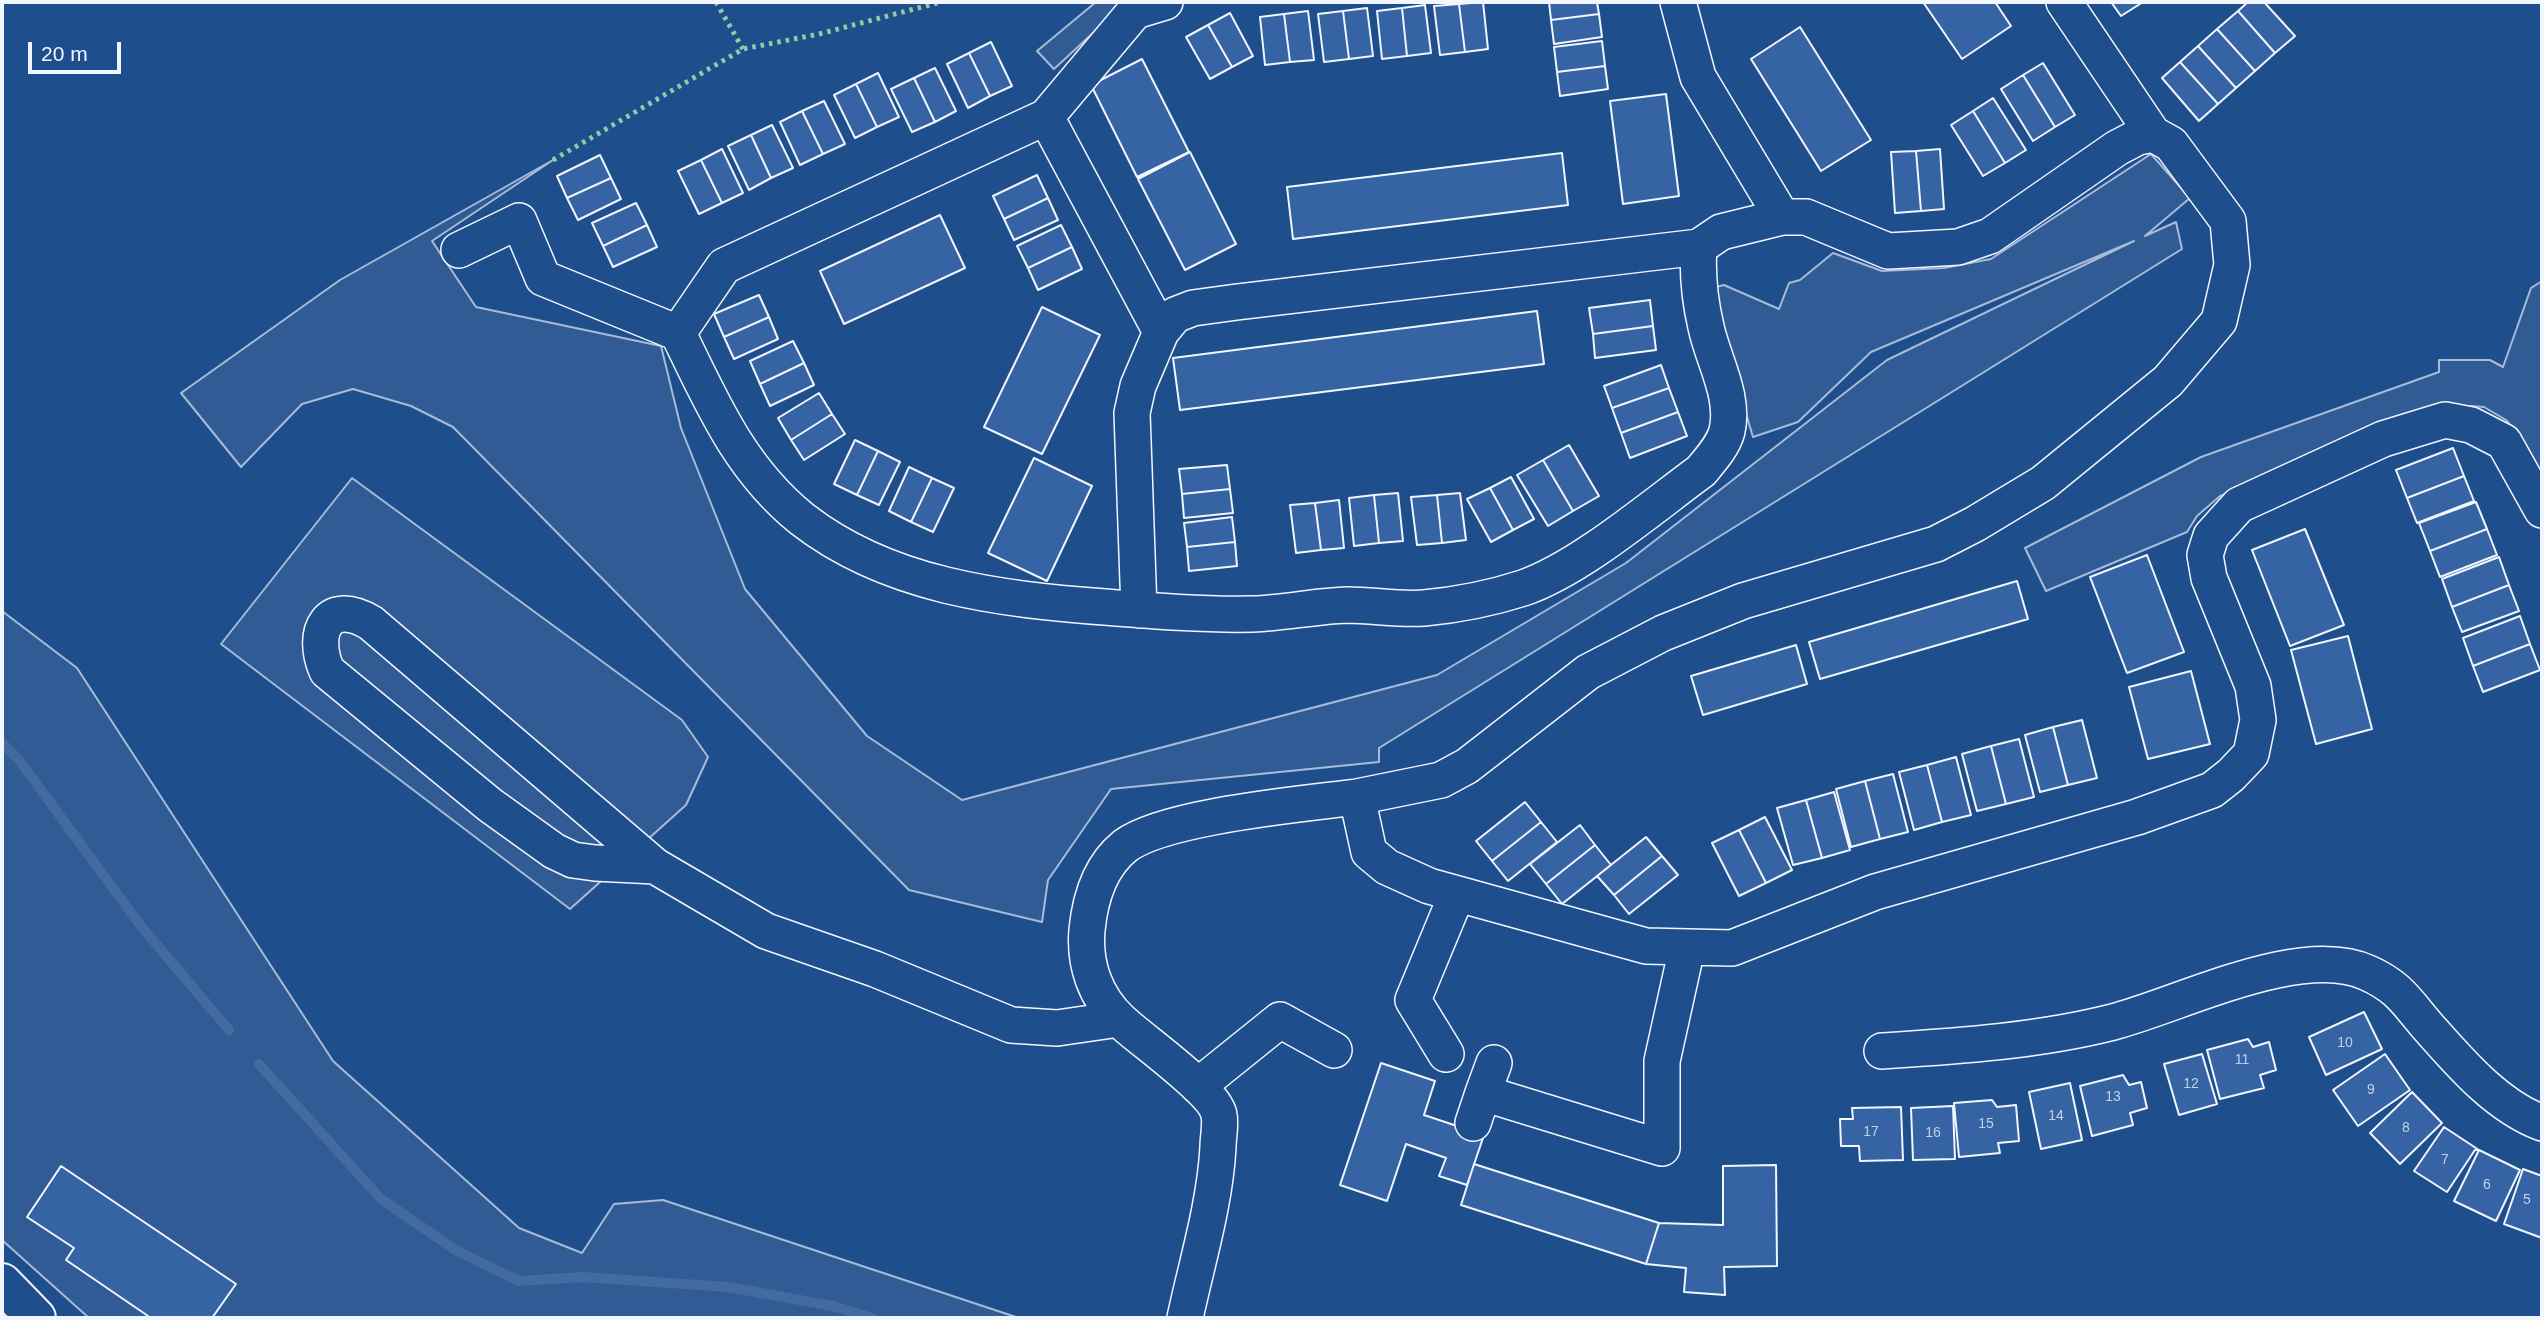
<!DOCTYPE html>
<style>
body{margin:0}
#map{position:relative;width:2544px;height:1320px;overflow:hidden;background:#1f4e8c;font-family:Arial,sans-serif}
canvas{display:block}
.frame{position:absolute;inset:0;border:4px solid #f2f6ff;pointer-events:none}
.scale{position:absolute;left:28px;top:42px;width:93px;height:32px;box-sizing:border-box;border:4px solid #f2f6ff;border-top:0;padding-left:9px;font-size:21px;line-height:24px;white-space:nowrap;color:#f2f6ff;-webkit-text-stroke:5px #1f4e8c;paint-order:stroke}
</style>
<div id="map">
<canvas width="2544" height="1320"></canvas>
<div class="frame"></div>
<div class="scale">20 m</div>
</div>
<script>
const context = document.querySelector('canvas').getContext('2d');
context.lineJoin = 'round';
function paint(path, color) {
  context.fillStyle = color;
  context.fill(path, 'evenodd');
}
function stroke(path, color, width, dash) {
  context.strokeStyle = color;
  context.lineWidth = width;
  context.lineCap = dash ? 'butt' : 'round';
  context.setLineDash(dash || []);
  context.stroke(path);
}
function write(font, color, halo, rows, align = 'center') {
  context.font = font + ' Arial,sans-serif';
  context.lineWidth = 5;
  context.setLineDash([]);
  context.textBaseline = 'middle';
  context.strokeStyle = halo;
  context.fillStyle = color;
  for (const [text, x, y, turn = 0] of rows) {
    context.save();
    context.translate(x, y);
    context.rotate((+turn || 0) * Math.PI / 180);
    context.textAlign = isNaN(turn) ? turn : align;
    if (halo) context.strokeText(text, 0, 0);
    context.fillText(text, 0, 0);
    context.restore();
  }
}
const built = new Path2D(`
 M 1096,2 L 1117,2 L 1121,7 L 1054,69 L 1037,51 Z
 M 2151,154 L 2190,198 L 2145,236 L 2176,222 L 2182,249 L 1379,748 L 1379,762 L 1111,789 L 1048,880 L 1042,922 L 909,890 L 453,427 L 411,406 L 353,389 L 302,404 L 241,467 L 181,393 L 340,280 L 553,160 L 432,241 L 476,307 L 661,346 L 681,428 L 745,589 L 867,736 L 962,800 L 1437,675 L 1626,563 L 1887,360 L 2134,241 L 1871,352 L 1798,422 L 1753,437 L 1721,330 L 1716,287 L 1724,285 L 1779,309 L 1789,283 L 1800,280 L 1833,253 L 1882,271 L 1944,268 L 1991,259 Z
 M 2542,281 L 2542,480 L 2523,441 L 2506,420 L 2484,407 L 2470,406 L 2423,417 L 2220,496 L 2197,516 L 2187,532 L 2046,591 L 2025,548 L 2201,457 L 2439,372 L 2439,360 L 2490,360 L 2503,367 L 2531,288 Z
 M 352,478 L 682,720 L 708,757 L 686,805 L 570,909 L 221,644 Z
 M 2,611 L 77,668 L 333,1061 L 519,1228 L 582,1253 L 614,1204 L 663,1200 L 1019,1318 L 89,1318 L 2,1240 Z`);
const stream = new Path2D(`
 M 2,743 L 19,760 L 140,925 L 229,1030
 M 259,1064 L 381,1199 L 457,1251 L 519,1281 L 583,1277 L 728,1287 L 833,1306 L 872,1318`);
const building = new Path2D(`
 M 1483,2 L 1488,49 L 1465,52 L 1459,4 Z
 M 1549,2 L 1597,2 L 1599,14 L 1551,20 Z
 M 1923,2 L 1995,2 L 2011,26 L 1962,59 Z
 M 2111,2 L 2143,2 L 2121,16 Z
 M 2248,2 L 2264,2 L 2295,36 L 2275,53 L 2238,11 Z
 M 1459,4 L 1465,52 L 1440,55 L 1434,6 Z
 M 1425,5 L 1431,53 L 1407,56 L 1402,8 Z
 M 1367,8 L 1373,56 L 1349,59 L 1343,11 Z
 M 1402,8 L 1407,56 L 1382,59 L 1377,11 Z
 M 1308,11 L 1314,60 L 1290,62 L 1284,14 Z
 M 1343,11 L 1349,59 L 1324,62 L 1318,14 Z
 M 2238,11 L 2275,53 L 2255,71 L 2217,29 Z
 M 1230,13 L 1253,56 L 1232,67 L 1208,25 Z
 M 1284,14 L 1290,62 L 1265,65 L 1260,17 Z
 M 1599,14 L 1602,37 L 1554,44 L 1551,20 Z
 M 1208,25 L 1232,67 L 1210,79 L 1186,37 Z
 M 1800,27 L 1871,140 L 1821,171 L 1751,59 Z
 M 2217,29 L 2255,71 L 2236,88 L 2198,46 Z
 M 1602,41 L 1605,66 L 1557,72 L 1554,47 Z
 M 991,42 L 1012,86 L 990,96 L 969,53 Z
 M 2198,46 L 2236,88 L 2218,104 L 2180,62 Z
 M 969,53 L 990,96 L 968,108 L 947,64 Z
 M 1142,59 L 1189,152 L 1137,177 L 1091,85 Z
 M 2180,62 L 2218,104 L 2199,121 L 2162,78 Z
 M 2043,63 L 2075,115 L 2055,127 L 2023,75 Z
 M 1605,66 L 1608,89 L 1560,96 L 1557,72 Z
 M 935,68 L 956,111 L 935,122 L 914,78 Z
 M 878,73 L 899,117 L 877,127 L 856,84 Z
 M 2023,75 L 2055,127 L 2033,141 L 2001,89 Z
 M 914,78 L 935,122 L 912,132 L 891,89 Z
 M 856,84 L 877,127 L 855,138 L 834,95 Z
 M 1666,94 L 1679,196 L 1623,204 L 1610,101 Z
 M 1993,98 L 2026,150 L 2005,163 L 1973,111 Z
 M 824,101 L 845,144 L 823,154 L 802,111 Z
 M 802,111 L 823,154 L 800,165 L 780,122 Z
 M 1973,111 L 2005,163 L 1983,176 L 1951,125 Z
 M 772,125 L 793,168 L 771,178 L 751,135 Z
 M 751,135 L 771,178 L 749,190 L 728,146 Z
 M 722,149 L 743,193 L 722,203 L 701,160 Z
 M 1940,149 L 1944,209 L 1921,211 L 1916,151 Z
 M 1916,151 L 1921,211 L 1895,213 L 1891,152 Z
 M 1190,152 L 1236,244 L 1185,270 L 1138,179 Z
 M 1562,153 L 1568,205 L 1293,239 L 1287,187 Z
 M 600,155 L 611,178 L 567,198 L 557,176 Z
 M 701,160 L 722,203 L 699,214 L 678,171 Z
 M 1037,175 L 1048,198 L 1004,219 L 993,196 Z
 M 611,178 L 621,199 L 578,220 L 567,198 Z
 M 1048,198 L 1058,220 L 1014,240 L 1004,219 Z
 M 636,203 L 647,225 L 603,246 L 592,223 Z
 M 940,215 L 965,268 L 844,324 L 820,271 Z
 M 647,225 L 657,247 L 613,267 L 603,246 Z
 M 1061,225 L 1072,247 L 1028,268 L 1017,246 Z
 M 1072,247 L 1082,269 L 1038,290 L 1028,268 Z
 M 759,295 L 769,317 L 724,337 L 714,314 Z
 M 1650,300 L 1653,326 L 1593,334 L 1589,308 Z
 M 1042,307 L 1100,335 L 1042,454 L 984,427 Z
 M 1537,311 L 1544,364 L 1180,410 L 1173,358 Z
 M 769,317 L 778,339 L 734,359 L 724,337 Z
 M 1653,326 L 1656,350 L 1595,358 L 1593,334 Z
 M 793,341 L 804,363 L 760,384 L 750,361 Z
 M 804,363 L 814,385 L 770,406 L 760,384 Z
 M 1661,365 L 1669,388 L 1612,408 L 1604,386 Z
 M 1669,388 L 1678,412 L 1621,433 L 1612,408 Z
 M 819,393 L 832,414 L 791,440 L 778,418 Z
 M 1678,412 L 1687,436 L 1630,458 L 1621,433 Z
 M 832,414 L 845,434 L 804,460 L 791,440 Z
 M 855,440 L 878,451 L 857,495 L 834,484 Z
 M 1569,445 L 1599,496 L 1573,511 L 1543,460 Z
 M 2453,448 L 2464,476 L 2407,498 L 2396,470 Z
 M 878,451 L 900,462 L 879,505 L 857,495 Z
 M 1034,458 L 1092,486 L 1047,581 L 988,553 Z
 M 1543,460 L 1573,511 L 1548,526 L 1517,475 Z
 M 1227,465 L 1230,489 L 1182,494 L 1179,469 Z
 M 909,467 L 932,478 L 911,522 L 889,511 Z
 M 2464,476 L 2474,501 L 2417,523 L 2407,498 Z
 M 1511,477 L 1534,519 L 1513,530 L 1490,488 Z
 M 932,478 L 954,488 L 933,532 L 911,522 Z
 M 1490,488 L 1513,530 L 1491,542 L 1467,499 Z
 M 1230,489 L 1233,513 L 1184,518 L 1182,494 Z
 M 1398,493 L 1403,541 L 1379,543 L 1374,495 Z
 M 1460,493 L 1466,540 L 1442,543 L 1437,495 Z
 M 1374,495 L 1379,543 L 1354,546 L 1349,498 Z
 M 1437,495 L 1442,543 L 1417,545 L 1411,497 Z
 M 1339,500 L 1344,548 L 1321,550 L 1315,503 Z
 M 2476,502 L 2487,529 L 2430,551 L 2419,523 Z
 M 1315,503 L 1321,550 L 1296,553 L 1290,505 Z
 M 1232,517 L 1235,542 L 1187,547 L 1184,523 Z
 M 2305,529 L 2344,625 L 2290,646 L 2252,550 Z
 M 2487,529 L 2497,555 L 2440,577 L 2430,551 Z
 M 1235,542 L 1237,566 L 1189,571 L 1187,547 Z
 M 2147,555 L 2184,652 L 2127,673 L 2090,577 Z
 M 2499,557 L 2509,585 L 2452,607 L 2442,579 Z
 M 2017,581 L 2028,619 L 1820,679 L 1809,642 Z
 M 2509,585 L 2519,611 L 2462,632 L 2452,607 Z
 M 2520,616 L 2530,644 L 2473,666 L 2463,638 Z
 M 2348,636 L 2372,729 L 2316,744 L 2291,650 Z
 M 2530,644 L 2540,670 L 2483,692 L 2473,666 Z
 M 1796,645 L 1807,684 L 1703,715 L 1691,676 Z
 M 2191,671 L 2210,744 L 2148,759 L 2129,687 Z
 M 2082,720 L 2097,778 L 2068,785 L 2053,727 Z
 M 2053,727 L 2068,785 L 2040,792 L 2025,735 Z
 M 2019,739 L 2034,797 L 2006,804 L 1991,746 Z
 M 1991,746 L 2006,804 L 1977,811 L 1962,754 Z
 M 1956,757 L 1971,815 L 1942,822 L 1927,765 Z
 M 1927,765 L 1942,822 L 1914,830 L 1899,772 Z
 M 1893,774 L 1908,832 L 1880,839 L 1865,781 Z
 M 1865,781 L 1880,839 L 1851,847 L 1836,789 Z
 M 1834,792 L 1850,850 L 1822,858 L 1806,800 Z
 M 1806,800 L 1822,858 L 1793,865 L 1777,808 Z
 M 1525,802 L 1541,822 L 1492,861 L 1476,841 Z
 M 1765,817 L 1792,870 L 1766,883 L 1739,830 Z
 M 1541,822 L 1557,842 L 1508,881 L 1492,861 Z
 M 1580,825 L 1595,845 L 1546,884 L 1530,864 Z
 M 1739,830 L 1766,883 L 1739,896 L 1712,843 Z
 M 1646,837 L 1662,856 L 1614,895 L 1597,876 Z
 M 1595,845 L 1611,865 L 1562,904 L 1546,884 Z
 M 1662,856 L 1678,875 L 1629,914 L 1614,895 Z
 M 2364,1012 L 2382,1049 L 2326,1075 L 2309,1037 Z
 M 2248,1039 L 2253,1047 L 2269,1042 L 2276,1070 L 2260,1075 L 2264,1088 L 2220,1099 L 2207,1050 Z
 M 2202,1054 L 2217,1104 L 2179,1115 L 2164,1064 Z
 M 2385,1054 L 2410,1090 L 2358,1126 L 2333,1090 Z
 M 1381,1063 L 1435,1081 L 1424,1115 L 1484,1135 L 1467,1185 L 1439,1176 L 1446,1158 L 1406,1144 L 1387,1201 L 1340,1185 Z
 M 2123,1075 L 2129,1085 L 2141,1082 L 2147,1108 L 2130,1113 L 2133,1125 L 2092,1136 L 2080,1086 Z
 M 2070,1083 L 2082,1140 L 2041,1149 L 2029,1092 Z
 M 2412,1092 L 2442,1123 L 2400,1164 L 2370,1133 Z
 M 1992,1100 L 1997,1107 L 2016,1105 L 2019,1141 L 1998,1143 L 2000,1153 L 1959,1157 L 1954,1103 Z
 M 1953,1106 L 1955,1159 L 1913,1160 L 1911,1108 Z
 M 1901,1107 L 1903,1160 L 1860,1161 L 1859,1146 L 1841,1146 L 1840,1119 L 1853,1119 L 1852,1108 Z
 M 2444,1127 L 2479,1150 L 2475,1150 L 2447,1192 L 2414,1171 Z
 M 2479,1150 L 2520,1170 L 2496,1221 L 2454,1201 Z
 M 1474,1164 L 1659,1223 L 1646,1264 L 1461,1205 Z
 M 1776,1165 L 1777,1266 L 1724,1267 L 1725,1295 L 1684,1292 L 1686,1268 L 1646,1264 L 1659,1223 L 1723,1225 L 1723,1166 Z
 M 61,1166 L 236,1284 L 212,1318 L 151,1318 L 66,1260 L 74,1248 L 27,1217 Z
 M 2523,1169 L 2542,1176 L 2542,1238 L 2504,1224 Z`);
const minor = new Path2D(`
 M 1678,2 L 1698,77 L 1782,217
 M 2064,2 L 2153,134
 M 1046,117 L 1161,332
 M 459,250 L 519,221 L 543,278 L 678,333 C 712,403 740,469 802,519 C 888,586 999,599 1105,607 C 1154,611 1204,615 1253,614 C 1284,613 1316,606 1347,605 C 1373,605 1399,610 1424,608 C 1457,605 1492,598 1523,588 C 1579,569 1652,507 1701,471 C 1711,459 1723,446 1727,431 C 1735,396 1713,360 1706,327 C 1700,301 1697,273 1699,247 L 1721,232 L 1782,217 L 1806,217 L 1888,251 L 1958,247 L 1990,236 L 2117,148 L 2138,137 L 2153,134 L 2171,144 L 2228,221 L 2232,265 L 2219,321 L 2168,381 L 2043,483 L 1975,524 L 1936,544 L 1743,601 L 1663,633 L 1588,672 L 1467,766 L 1441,780 L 1357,797
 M 678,333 L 724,266 L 1046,117 L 1135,11 L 1165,2
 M 1139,610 L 1132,413 L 1138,386 L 1161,332 L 1175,315 L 1193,308 L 1237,302 L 1699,247
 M 655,866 L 595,863 L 573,860 L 554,851 L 490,805 L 327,671 C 310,632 328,597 371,623 L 655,866 L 766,931 L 875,969 L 1011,1025 L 1057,1028 L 1119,1019
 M 1882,1051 C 1959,1046 2038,1041 2113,1022 C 2182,1004 2301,942 2368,973 C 2401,988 2407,1003 2430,1029 C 2461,1064 2497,1106 2542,1123
 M 1446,1054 L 1413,1000 L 1457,894
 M 1198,1086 L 1280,1020 L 1334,1050
 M 1483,1093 L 1494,1063
 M 1473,1123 L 1483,1093 L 1662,1148 L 1662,1061 L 1687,948
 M 1185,1318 C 1197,1262 1215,1204 1218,1147 C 1218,1137 1221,1125 1219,1115 C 1215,1091 1141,1040 1121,1021 C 1095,997 1084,964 1087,930 C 1090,899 1099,867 1125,846 C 1165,816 1304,804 1357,797 L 1369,852 L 1387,867 L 1429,886 L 1646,946 L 1732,948 L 1875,892 L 2137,817 L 2212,790 L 2231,775 L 2251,754 L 2258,720 L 2253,686 L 2209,578 L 2205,555 L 2211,536 L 2239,505 L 2383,439 L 2445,420 L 2471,425 L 2504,442 L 2542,510`);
const major = new Path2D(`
 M 2,1283 L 36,1318`);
const hedge = new Path2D(`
 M 716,2 L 743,49
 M 553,160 L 743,49 L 819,34 L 941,2`);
const numberNames = [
 ["10",2345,1043],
 ["11",2242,1060],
 ["12",2191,1084],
 ["9",2371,1090],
 ["13",2113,1097],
 ["14",2056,1116],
 ["15",1986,1124],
 ["8",2406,1128],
 ["17",1871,1132],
 ["16",1933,1133],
 ["7",2445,1160],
 ["6",2487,1185],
 ["5",2527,1200]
];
paint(built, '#305b95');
stroke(built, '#a8bbd7', 2);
stroke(stream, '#446ba0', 10);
paint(building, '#3563a3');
stroke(building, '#f2f6ff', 2);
stroke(minor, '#f2f6ff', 38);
stroke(major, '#f2f6ff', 42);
stroke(minor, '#1f4e8c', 35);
stroke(major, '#1f4e8c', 38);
stroke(hedge, '#97c8a6', 5, [3.5, 5]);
write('14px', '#c3d1e8', null, numberNames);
</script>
